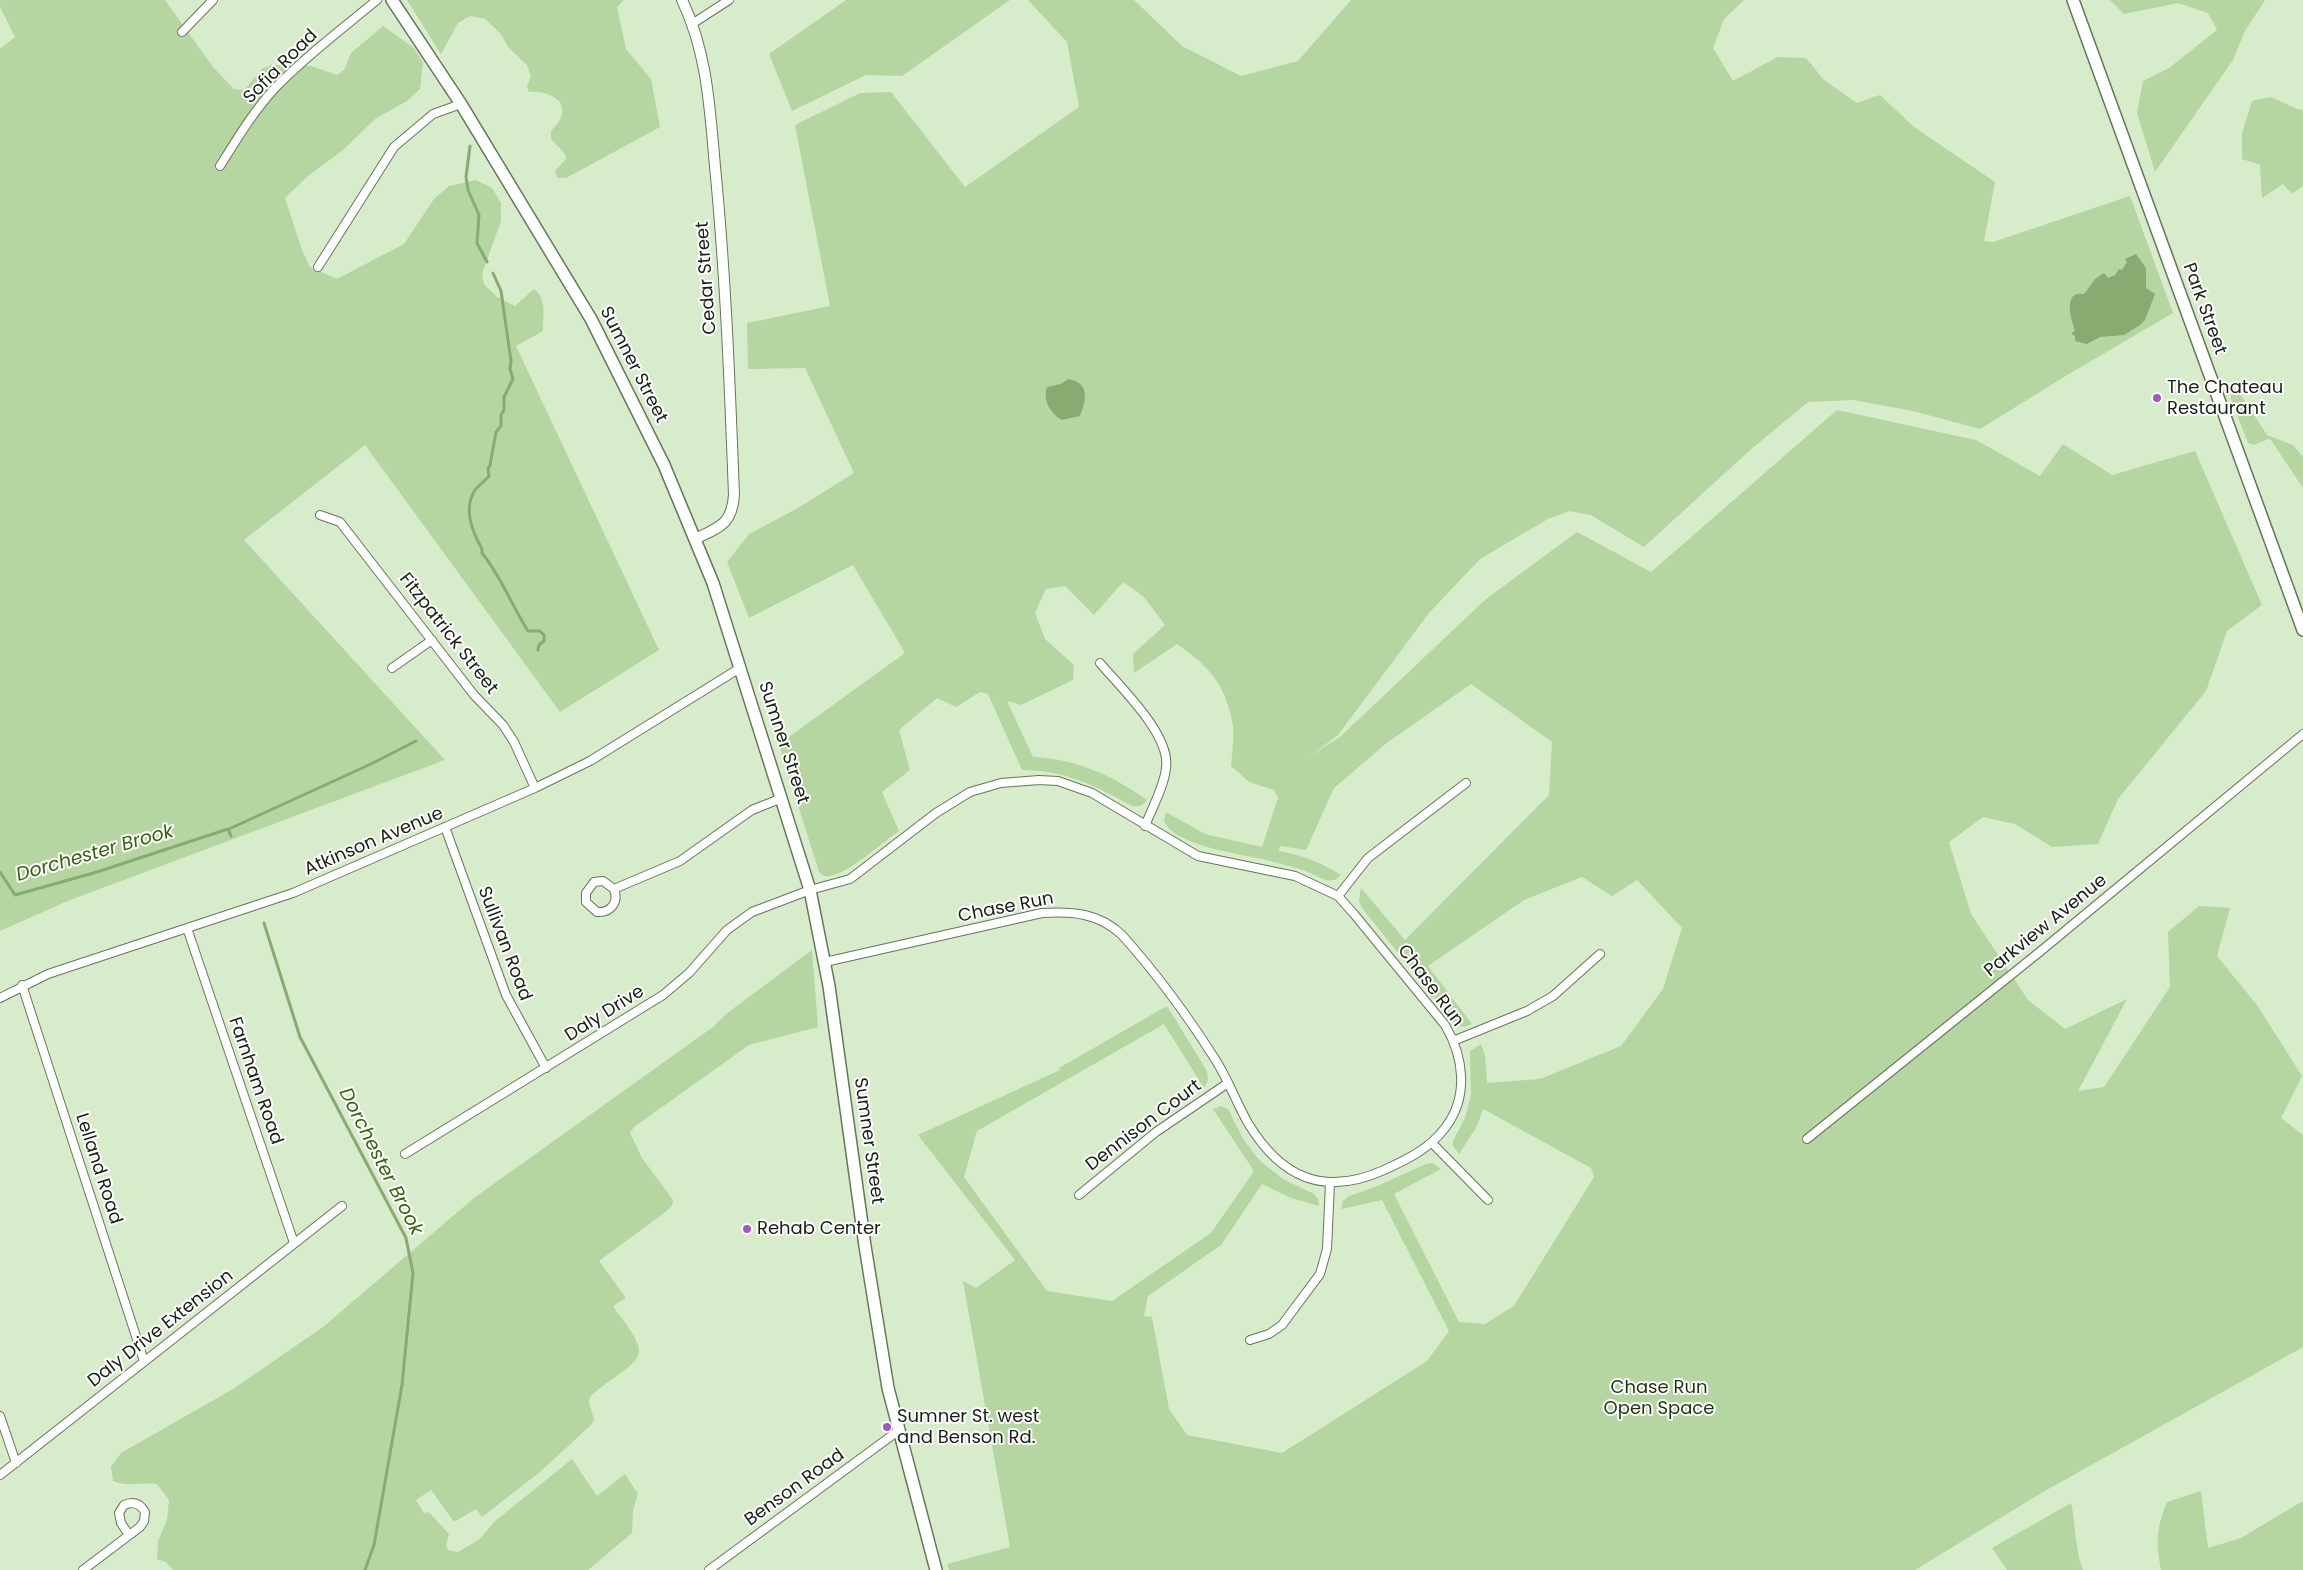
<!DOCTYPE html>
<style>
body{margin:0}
canvas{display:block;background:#d7eccb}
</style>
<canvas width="2303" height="1570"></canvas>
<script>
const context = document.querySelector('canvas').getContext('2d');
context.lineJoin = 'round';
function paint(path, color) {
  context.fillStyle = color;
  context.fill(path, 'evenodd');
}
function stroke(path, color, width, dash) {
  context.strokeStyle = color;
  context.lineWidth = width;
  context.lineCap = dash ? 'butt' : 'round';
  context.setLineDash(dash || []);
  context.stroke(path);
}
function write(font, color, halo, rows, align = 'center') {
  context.font = font + ' Poppins,sans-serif';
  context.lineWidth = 4;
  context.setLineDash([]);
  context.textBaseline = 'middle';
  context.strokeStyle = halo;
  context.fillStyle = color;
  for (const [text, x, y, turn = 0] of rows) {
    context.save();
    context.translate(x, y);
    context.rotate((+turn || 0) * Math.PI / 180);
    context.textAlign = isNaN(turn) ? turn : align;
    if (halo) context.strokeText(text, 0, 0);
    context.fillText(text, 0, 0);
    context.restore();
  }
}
const green = new Path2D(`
 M 0,0 L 165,0 L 213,67 L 234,89 L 244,90 L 262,69 L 271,65 L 311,66 L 337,75 L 344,70 L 351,53 L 383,26 L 414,48 L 423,63 L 420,89 L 407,101 L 375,119 L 342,151 L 309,175 L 285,198 L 302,250 L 310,267 L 337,279 L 404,244 L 434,199 L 449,186 L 476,180 L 492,188 L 501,203 L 501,221 L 482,274 L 484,284 L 497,297 L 515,306 L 534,289 C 547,299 543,316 543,331 L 516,346 L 659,650 L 560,712 L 365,445 L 244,540 L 445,760 L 70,900 L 0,931 L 0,49 L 15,37 L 0,7 Z
 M 407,0 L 624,0 L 617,7 L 626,49 L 651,79 L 660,127 L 566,178 L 557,178 L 555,171 L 566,159 L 565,154 L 551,139 L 551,131 C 576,108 556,90 529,92 L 527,86 L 531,77 L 527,65 L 508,47 L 501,34 L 485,19 L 470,16 L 458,23 L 441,54 Z
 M 846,0 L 1010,0 L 902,76 L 866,75 L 792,111 L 769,54 Z
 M 1028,0 L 1134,0 L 1182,46 L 1241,76 L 1298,61 L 1351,0 L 1744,0 L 1724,19 L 1713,48 L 1733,81 L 1778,57 L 1806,58 L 1824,80 L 1857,103 L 1880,95 L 1914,127 L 1995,182 L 1984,241 L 1993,242 L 2130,196 L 2173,313 L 2069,374 L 1980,429 L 1913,411 L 1853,400 L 1808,402 L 1749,451 L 1644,547 L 1591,515 L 1570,511 L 1548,519 L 1480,559 L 1429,613 L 1338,735 L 1309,757 L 1341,736 L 1486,599 L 1577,532 L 1651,572 L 1837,410 L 1976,440 L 2040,476 L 2063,444 L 2112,475 L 2195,451 L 2262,605 L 2227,631 L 2206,691 L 2118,799 L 2098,844 L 2052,847 L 2015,824 L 1983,817 L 1949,842 L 1971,914 L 2028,1000 L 2065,1029 L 2127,999 L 2078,1091 L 2104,1087 L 2170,987 L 2168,932 L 2199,906 L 2230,908 L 2217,956 L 2257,1005 L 2302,1076 L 2281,1118 L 2303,1135 L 2303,1347 L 2043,1492 L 1915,1570 L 949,1570 L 947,1564 L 1010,1547 L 963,1281 L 976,1288 L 1015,1260 L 918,1135 L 1060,1070 L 1059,1068 L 1167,1006 L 1207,1071 L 1208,1080 L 1204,1088 L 1164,1024 L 977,1131 L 964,1177 L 1047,1291 L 1112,1301 L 1211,1233 L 1254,1171 L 1213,1109 L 1221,1106 L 1228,1109 L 1242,1137 L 1258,1159 L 1283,1179 L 1314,1194 L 1318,1199 L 1319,1206 L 1291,1198 L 1262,1184 L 1221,1245 L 1148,1296 L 1144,1316 L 1152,1317 L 1169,1409 L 1187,1435 L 1282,1453 L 1427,1361 L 1449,1331 L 1382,1200 L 1341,1209 L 1343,1201 L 1349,1196 L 1375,1187 L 1426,1164 L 1432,1163 L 1441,1169 L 1394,1194 L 1459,1322 L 1485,1324 L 1514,1306 L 1594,1177 L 1591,1168 L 1483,1109 L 1477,1126 L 1459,1154 L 1453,1146 L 1453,1141 L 1465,1118 L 1471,1095 L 1470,1051 L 1481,1044 L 1485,1056 L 1487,1083 L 1540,1079 L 1621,1046 L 1663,989 L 1682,928 L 1637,880 L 1612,896 L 1582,877 L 1524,900 L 1428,966 L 1472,1024 L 1464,1027 L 1456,1025 L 1362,908 L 1359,900 L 1361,888 L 1405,940 L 1549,795 L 1552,742 L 1471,684 L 1388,742 L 1334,788 L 1306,850 L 1280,846 L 1279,851 C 1302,855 1322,863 1341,875 C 1330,888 1316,874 1303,870 C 1289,866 1276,862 1262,859 C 1240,854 1171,845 1164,820 L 1166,812 L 1205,834 L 1262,847 L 1278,798 L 1274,790 L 1249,782 L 1231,766 C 1232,752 1235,733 1232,720 C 1224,682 1207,665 1177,644 L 1134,673 L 1133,654 L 1165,625 L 1144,597 L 1123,582 L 1094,615 L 1065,586 L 1046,589 L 1035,613 L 1045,639 L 1074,665 L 1073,680 L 1021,705 L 1007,701 L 1033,757 C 1076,759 1112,775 1147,800 C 1143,806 1139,807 1132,806 C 1096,786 1064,770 1022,770 L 988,694 L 980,692 L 956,707 L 937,698 L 899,730 L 910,770 L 882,792 L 899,831 C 881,843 850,873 829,876 C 825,877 822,875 819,872 L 779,744 L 905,653 L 853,565 L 749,618 L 727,562 L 749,534 L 798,508 L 854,473 L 805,368 L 748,369 L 747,323 L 830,306 L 795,125 L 860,93 L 891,92 L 965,187 L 1079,107 L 1067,42 Z
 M 2110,0 L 2265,0 L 2245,31 L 2233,60 L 2155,172 L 2137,113 L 2143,81 L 2169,68 L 2217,30 L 2208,13 L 2178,3 L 2124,14 Z
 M 2271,97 L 2297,109 L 2303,110 L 2303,186 L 2292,194 L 2283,184 L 2262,198 L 2260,165 L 2242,159 L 2242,133 L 2252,101 Z
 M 2235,391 L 2239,392 L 2267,435 L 2293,445 L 2303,457 L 2303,488 L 2271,440 L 2268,439 L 2254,445 L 2248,443 L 2231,399 L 2231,394 Z
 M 812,950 L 818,1027 L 749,1045 L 634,1127 L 630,1133 L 642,1158 L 673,1200 L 672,1206 L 664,1213 L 599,1261 L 626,1298 L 613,1306 C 622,1319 635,1333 639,1349 C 642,1367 591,1388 589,1400 C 589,1406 593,1414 594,1419 L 592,1424 L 540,1472 L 482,1517 L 476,1509 L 454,1522 L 431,1490 L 416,1500 L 424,1513 L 429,1512 L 449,1534 L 446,1545 L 448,1550 L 458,1552 L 480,1539 L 494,1522 L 572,1459 L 597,1496 L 625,1474 L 638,1494 L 633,1510 L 632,1533 L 588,1570 L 173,1570 L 166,1562 L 157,1559 L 158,1541 L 167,1520 L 169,1500 L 157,1484 C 142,1482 127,1487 113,1481 L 111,1467 L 121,1453 L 233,1389 L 323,1327 L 474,1198 L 713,1027 L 726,1014 Z
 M 2201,1491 L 2208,1548 L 2241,1538 L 2303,1501 L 2303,1570 L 2161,1570 C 2156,1541 2156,1530 2167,1502 Z
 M 2071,1503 C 2076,1524 2075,1552 2083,1570 L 2007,1570 L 1992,1548 Z`);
const water = new Path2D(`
 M 2136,254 L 2146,268 L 2146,288 L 2155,294 L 2145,320 L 2140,325 L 2124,335 L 2100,337 L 2087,344 L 2075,341 L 2075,336 L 2071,334 L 2075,330 C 2072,322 2064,298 2077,294 C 2080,293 2082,295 2085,293 L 2095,279 L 2104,273 L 2108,278 L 2115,275 L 2119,269 L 2122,270 L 2127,262 L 2125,259 Z
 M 1068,379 C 1091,383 1086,400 1080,416 L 1062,420 C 1051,414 1042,400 1047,387 L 1061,384 Z`);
const stream = new Path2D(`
 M 470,146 L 466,177 L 468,190 L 479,215 L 477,243 L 487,262
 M 493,273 L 501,291 L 511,361 L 510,369 L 513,379 L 504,397 L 504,410 L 501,415 L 501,426 L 496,432 L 490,465 L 488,469 L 489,476 C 485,481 479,485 475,490 C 463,509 472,531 482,549 L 482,553 C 502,578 511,604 528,631 L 540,631 L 544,635 L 544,641 L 539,645 L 538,650
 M 229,829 L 371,764 L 416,741
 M 0,872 L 15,895 L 97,872 L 228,829 L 231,836
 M 264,923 L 300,1037 L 406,1238 L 413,1273 L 402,1385 L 374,1545 L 365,1570`);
const minor = new Path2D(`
 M 692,24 L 729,0
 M 182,32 L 213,0
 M 220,166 C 237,139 253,112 275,88 C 306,56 342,29 377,0
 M 318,267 L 394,147 L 433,114 L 461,104
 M 320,515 L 340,522 L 474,695 L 503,725 L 514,742 L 535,788
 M 1100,663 C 1121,688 1171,735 1166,768 C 1164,787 1152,808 1145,826
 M 392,668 L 432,640
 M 445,827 L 506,995 L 546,1068
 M 614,889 C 619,902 611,913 597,912 L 586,902 L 586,893 L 594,882 L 603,881 L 614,889 L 680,861 L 752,810 L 782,798
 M 1338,896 L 1368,858 L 1466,783
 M 187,928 L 294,1243
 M 22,985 L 144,1361
 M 0,998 L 48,974 L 293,893 L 535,788 L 590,761 L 740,668
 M 1453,1041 L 1527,1011 L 1553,996 L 1600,954
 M 1807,1139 L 2042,950 L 2303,734
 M 1432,1143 L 1488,1200
 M 405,1154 L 663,995 L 689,973 L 727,930 L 752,912 L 810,890 L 850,879 L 936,813 L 970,792 L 1001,783 L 1039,780 L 1058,781 L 1092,793 L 1198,856 L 1295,876 L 1338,896 L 1354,914 L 1445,1025 C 1464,1057 1469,1097 1445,1128 C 1429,1149 1408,1159 1384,1170 C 1324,1197 1281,1178 1248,1123 C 1236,1102 1228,1079 1215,1059 C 1187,1015 1157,974 1122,935 C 1099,913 1072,911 1042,913 L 825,962
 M 1079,1195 L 1156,1132 L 1228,1083
 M 1250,1340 L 1269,1334 L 1282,1325 L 1320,1274 L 1327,1249 L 1330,1183
 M 0,1416 L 16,1463
 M 0,1475 L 342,1206
 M 83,1570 L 140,1527 L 144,1521 L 145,1512 C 140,1503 133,1501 124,1505 L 119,1513 L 121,1523 L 129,1535
 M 709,1570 L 898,1431`);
const tertiary = new Path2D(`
 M 682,0 C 709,56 710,116 716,177 C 726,283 730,389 734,495 C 732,524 720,527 695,539`);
const secondary = new Path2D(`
 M 392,0 L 461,104 L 591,319 L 664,465 L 713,583 L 810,890 L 829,986 L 865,1246 L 888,1388 L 936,1570
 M 2073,0 L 2303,630`);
const markers = [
 [2157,398,5,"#a355c7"],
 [747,1229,5,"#a355c7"],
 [887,1427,5,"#a355c7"]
];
const streetNames = [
 ["Sofia Road",281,67,-45],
 ["Cedar Street",707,278,-94],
 ["Park Street",2204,309,70],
 ["Sumner Street",633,365,63],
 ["Fitzpatrick Street",448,634,52],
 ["Sumner Street",783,743,72],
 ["Atkinson Avenue",374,842,-23],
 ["Chase Run",1006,908,-11],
 ["Parkview Avenue",2046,926,-39],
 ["Sullivan Road",504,944,69],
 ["Chase Run",1430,986,53],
 ["Daly Drive",605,1014,-32],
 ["Farnham Road",255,1081,71],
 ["Dennison Court",1144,1126,-37],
 ["Sumner Street",868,1141,82],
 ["Lelland Road",98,1169,72],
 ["Daly Drive Extension",161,1329,-38],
 ["Benson Road",795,1488,-36]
];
const poiNames = [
 ["The Chateau",2167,388],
 ["Restaurant",2167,409],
 ["Rehab Center",757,1229],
 ["Sumner St. west",897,1417],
 ["and Benson Rd.",897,1438]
];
const parkNames = [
 ["Chase Run",1659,1388],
 ["Open Space",1659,1409]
];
const waterNames = [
 ["Dorchester Brook",95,854,-16],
 ["Dorchester Brook",380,1162,63]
];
paint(green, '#b5d6a0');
paint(water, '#88ab72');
stroke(stream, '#88ab72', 3);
stroke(minor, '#65775a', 10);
stroke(tertiary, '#65775a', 12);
stroke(secondary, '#65775a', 14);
stroke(minor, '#fff', 8);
stroke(tertiary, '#fff', 10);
stroke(secondary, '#fff', 11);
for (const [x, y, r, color] of markers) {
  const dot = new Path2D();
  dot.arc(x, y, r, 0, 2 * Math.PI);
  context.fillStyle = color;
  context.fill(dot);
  stroke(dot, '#fff', 2);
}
write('18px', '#171f13', '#fff', streetNames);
write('18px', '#171f13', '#fff', poiNames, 'left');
write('18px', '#1d340a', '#fff', parkNames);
write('italic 19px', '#36600c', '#fff', waterNames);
</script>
